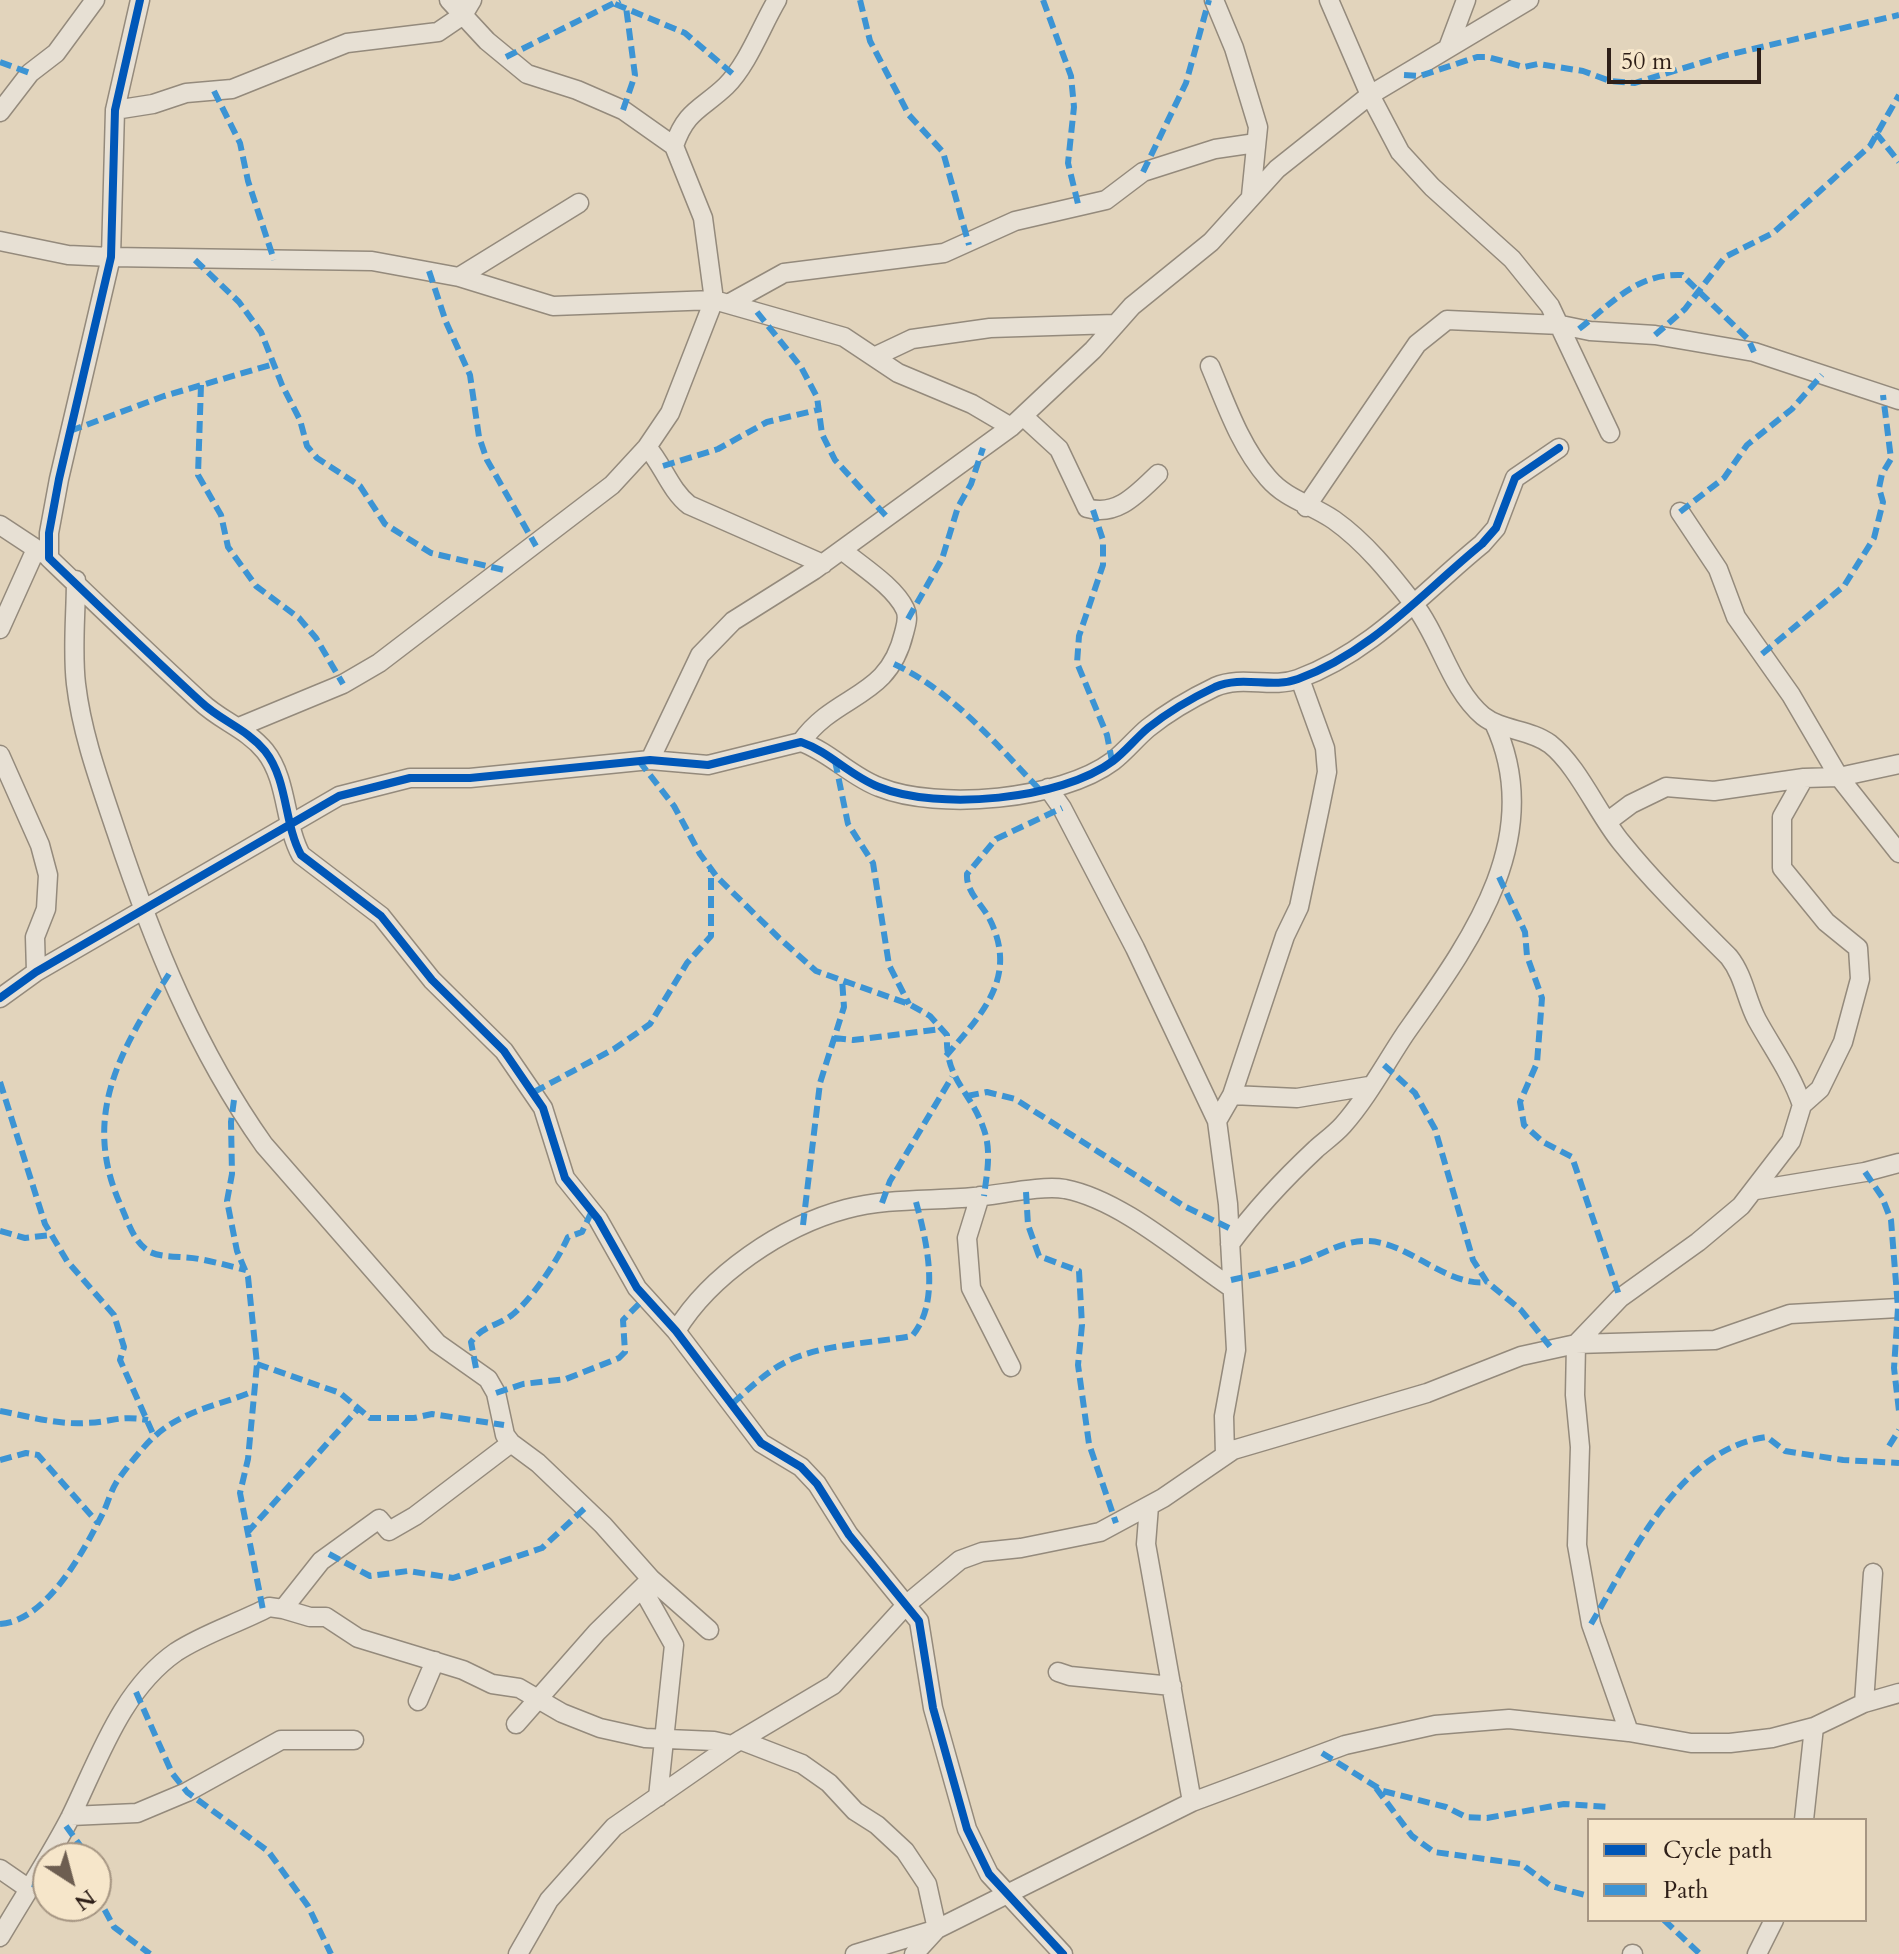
<!DOCTYPE html>
<style>
body{margin:0}
#map{position:relative;width:1899px;height:1954px;overflow:hidden;background:#e2d4bc;font-family:Cardo,serif}
canvas{display:block}
.legend{position:absolute;left:1587px;top:1818px;width:280px;height:104px;box-sizing:border-box;background:#f6e6ca;border:2px solid #a69683;margin:0;padding:10px 14px;list-style:none;font-size:24px;color:#2e1f18}
.legend li{display:flex;align-items:center;gap:16px;height:40px}
.legend b{width:40px;border:2px solid #a69683}
.north{position:absolute;left:32px;top:1842px;width:80px;height:80px;box-sizing:border-box;background:#f6e6ca;border:2px solid #a69683;border-radius:50%;rotate:144deg;font-size:22px;font-weight:700;line-height:32px;text-align:center;color:#2e1f18}
.north::after{content:'';display:block;margin:auto;width:28px;height:36px;background:#6d5e51;clip-path:polygon(50% 0,100% 100%,50% 72%,0 100%)}
.scale{position:absolute;left:1607px;top:48px;width:154px;height:36px;box-sizing:border-box;border:4px solid #2e1f18;border-top:0;padding-left:10px;font-size:24px;line-height:28px;white-space:nowrap;color:#2e1f18;-webkit-text-stroke:6px #f6e6ca;paint-order:stroke}
</style>
<div id="map">
<canvas width="1899" height="1954"></canvas>
<ul class="legend">
<li><b style="height:10px;background:#0057b8"></b>Cycle path</li>
<li><b style="height:10px;background:#3c94d4"></b>Path</li>
</ul>
<div class="north">N</div>
<div class="scale">50 m</div>
</div>
<script>
const context = document.querySelector('canvas').getContext('2d');
context.lineJoin = 'round';
function stroke(path, color, width, dash) {
  context.strokeStyle = color;
  context.lineWidth = width;
  context.lineCap = dash ? 'butt' : 'round';
  context.setLineDash(dash || []);
  context.stroke(path);
}
const minor = new Path2D(`
 M 140,0 L 115,110 L 111,257 L 59,479 L 49,533 L 49,558 C 99,606 150,655 201,702 C 221,721 247,729 265,751 C 288,780 284,824 301,855 L 381,916 L 432,980 L 504,1051 L 543,1108 L 565,1178 L 598,1219 L 637,1288 L 676,1331 L 761,1443 L 801,1467 L 817,1484 L 849,1535 L 919,1621 L 933,1708 L 967,1829 L 989,1874 L 1063,1954
 M 1214,0 L 1234,48 L 1258,127 L 1251,196
 M 1329,0 L 1370,95 L 1400,152 L 1432,187 L 1512,259 L 1550,306 L 1610,433
 M 1448,48 L 1466,0
 M 115,110 L 153,104 L 186,93 L 232,89 L 347,43 L 438,32 L 463,15 L 472,0
 M 0,112 L 30,73 L 56,53 L 95,0
 M 674,146 C 686,110 702,109 726,86 C 748,64 761,27 777,0
 M 0,241 L 68,255 L 111,257 L 372,261 L 459,277 L 553,306 L 714,300 L 844,337 L 898,373 L 972,404 L 1011,427
 M 459,277 L 579,203
 M 728,304 L 784,273 L 944,253 L 1015,221 L 1106,200 L 1143,172 L 1215,149 L 1256,143
 M 876,356 L 912,339 L 990,328 L 1115,324
 M 1210,366 C 1226,404 1240,446 1268,478 C 1287,500 1311,504 1334,520 C 1365,542 1390,573 1413,603 C 1440,637 1450,688 1483,716 C 1502,731 1530,729 1550,744 C 1578,766 1598,814 1621,842 C 1654,883 1692,920 1729,957 C 1744,976 1746,999 1757,1020 C 1773,1049 1791,1073 1802,1105
 M 1023,416 L 1059,449 L 1087,508 C 1117,517 1137,494 1158,474
 M 647,447 C 663,465 670,490 689,505 L 823,564
 M 1306,507 L 1417,344 L 1447,320 L 1561,325 L 1590,331 L 1655,335 L 1754,352 L 1899,400
 M 1680,512 L 1718,569 L 1736,617 L 1791,695 L 1839,777 L 1899,853
 M 0,525 L 44,554
 M 76,580 C 76,614 72,650 76,684 C 82,735 100,783 116,831 C 153,942 196,1049 264,1145 L 437,1343 L 488,1379 L 496,1393 L 505,1435 L 511,1443 L 538,1463 L 603,1525 L 651,1579 L 709,1630
 M 0,629 L 36,549
 M 239,727 L 343,684 L 379,663 L 612,485 L 647,447 L 670,413 L 714,300 L 703,218 L 674,146 L 623,110 L 577,90 L 527,74 L 487,41 L 449,0
 M 801,742 C 837,692 888,700 904,633 C 906,625 909,617 905,609 C 894,586 861,566 842,550
 M 0,755 L 40,845 L 48,875 L 46,909 L 35,937 L 36,972
 M 650,760 L 700,655 L 733,621 L 814,570 L 1011,427 L 1093,350 L 1132,306 L 1211,242 L 1277,169 L 1370,95 L 1529,0
 M 1048,788 L 1062,808 L 1135,948 L 1217,1121 L 1228,1204 L 1236,1350 L 1224,1416 L 1225,1455
 M 1607,822 L 1631,804 L 1666,787 L 1714,791 L 1804,778 L 1839,777 L 1899,764
 M 0,998 L 36,972 L 339,796 L 410,778 L 470,778 L 650,760 L 708,765 L 801,742 C 830,752 850,776 879,787 C 938,811 1061,800 1113,761 C 1126,751 1136,738 1148,728 C 1168,712 1192,698 1215,687 C 1243,675 1271,689 1298,679 C 1372,652 1423,592 1482,544 L 1496,528 L 1515,478 L 1559,448
 M 1232,1095 L 1297,1098 L 1369,1086
 M 1217,1121 L 1232,1095 L 1285,936 L 1299,907 L 1320,807 L 1327,772 L 1325,748 L 1300,679
 M 1756,1190 L 1865,1172 L 1899,1163
 M 980,1196 L 967,1238 L 971,1288 L 1011,1367
 M 1230,1244 C 1255,1210 1285,1178 1316,1149 C 1325,1141 1335,1134 1343,1125 C 1367,1098 1385,1064 1405,1034 C 1469,943 1548,838 1494,723
 M 676,1331 C 710,1275 782,1226 846,1209 C 887,1198 932,1201 974,1197 C 999,1195 1041,1185 1065,1189 C 1122,1200 1184,1256 1232,1288
 M 1149,1506 L 1146,1544 L 1192,1802
 M 642,1588 L 674,1645 L 658,1797
 M 283,1609 L 310,1617 L 326,1617 L 358,1638 L 463,1670 L 492,1684 L 519,1688 L 562,1713 L 600,1728 L 645,1738 L 714,1741 L 732,1745
 M 1058,1672 L 1070,1676 L 1172,1686
 M 418,1701 L 435,1661
 M 1864,1703 L 1873,1573
 M 516,1724 L 597,1632 L 649,1581
 M 1629,1732 L 1591,1624 L 1577,1545 L 1580,1447 L 1575,1395 L 1576,1344 L 1620,1298 L 1698,1242 L 1741,1206 L 1791,1141 L 1802,1105 L 1820,1089 L 1843,1042 L 1860,979 L 1858,948 L 1826,922 L 1782,868 L 1782,817 L 1804,778
 M 740,1740 L 802,1764 L 829,1783 L 855,1811 L 877,1825 L 905,1851 L 927,1884 L 937,1929 L 914,1954
 M 71,1816 L 137,1813 L 187,1792 L 281,1740 L 354,1740
 M 1804,1820 L 1814,1727
 M 0,1869 L 29,1889
 M 0,1937 C 23,1898 48,1860 69,1820 C 98,1762 120,1691 176,1652 C 205,1633 239,1623 269,1607 L 283,1609 L 321,1561 L 379,1519 L 389,1531 L 415,1516 L 511,1443
 M 518,1954 L 549,1900 L 614,1827 L 732,1745 L 833,1685 L 907,1604 L 960,1560 L 982,1552 L 1021,1548 L 1100,1532 L 1163,1498 L 1233,1450 L 1427,1393 L 1521,1356 L 1576,1344 L 1715,1340 L 1790,1314 L 1899,1308
 M 855,1954 L 937,1929 L 1192,1802 L 1345,1745 L 1435,1725 L 1509,1719 L 1629,1732 L 1691,1743 L 1730,1743 L 1772,1738 L 1814,1727 L 1864,1703 L 1899,1693
 M 1632,1954 L 1633,1954
 M 1757,1954 L 1774,1920`);
const quiet = new Path2D(`
 M 860,0 L 870,41 L 909,115 L 943,152 L 969,245
 M 1043,0 L 1071,76 L 1074,107 L 1068,163 L 1079,208
 M 615,4 L 685,33 L 734,75
 M 506,57 L 620,0
 M 0,62 L 30,73
 M 1404,75 L 1420,76 L 1477,57 L 1488,57 L 1524,67 L 1538,64 L 1583,71 L 1610,81 L 1635,83 L 1723,56 L 1899,15
 M 214,91 L 240,143 L 248,181 L 274,260
 M 623,110 L 635,75 L 626,7
 M 1876,133 L 1899,162
 M 1143,172 L 1186,83 L 1209,0
 M 195,260 L 239,302 L 261,332 L 282,385 L 300,420 L 307,446 L 317,458 L 360,486 L 385,524 L 431,553 L 504,570
 M 429,271 L 446,322 L 470,375 L 479,437 L 487,460 L 536,546
 M 757,312 L 801,367 L 817,397 L 822,434 L 835,460 L 887,517
 M 1579,329 C 1612,303 1637,273 1682,275 L 1748,339 L 1754,352
 M 1655,335 L 1685,309 L 1725,257 L 1773,233 L 1870,146 L 1899,95
 M 201,385 L 198,475 L 221,515 L 228,547 L 256,586 L 299,618 L 316,638 L 343,684
 M 70,431 L 164,396 L 274,364
 M 663,466 L 718,449 L 767,422 L 821,409
 M 1093,510 L 1103,540 L 1103,565 L 1079,636 L 1077,663 L 1107,735 L 1112,761
 M 1680,512 L 1724,478 L 1747,445 L 1792,409 L 1822,375
 M 908,619 L 942,559 L 958,507 L 971,484 L 983,448
 M 1762,654 L 1844,586 L 1874,538 L 1883,502 L 1879,488 L 1882,474 L 1891,459 L 1883,395
 M 894,664 C 952,691 995,743 1039,789
 M 639,761 L 674,806 L 700,854 L 717,877 L 779,938 L 816,971 L 909,1004 L 930,1016 L 947,1035 C 945,1079 969,1089 983,1127 C 992,1150 987,1172 984,1196
 M 835,761 L 848,824 L 873,863 L 889,965 L 909,1004
 M 1499,877 L 1525,932 L 1527,956 L 1542,998 L 1537,1063 L 1520,1102 L 1524,1125 L 1543,1142 L 1572,1157 L 1620,1298
 M 169,974 C 121,1049 80,1116 121,1206 C 128,1222 134,1243 150,1252 C 163,1258 184,1256 199,1259 C 215,1262 230,1266 246,1270
 M 834,1038 L 853,1040 L 942,1029
 M 946,1056 C 983,1013 1019,976 989,918 C 981,903 966,892 967,874 L 996,839 L 1062,808
 M 1384,1065 L 1415,1093 L 1435,1129 L 1473,1260 L 1487,1282 L 1521,1310 L 1552,1349
 M 0,1082 L 45,1224 L 67,1261 L 114,1315 L 124,1347 L 120,1360 L 154,1436
 M 534,1092 L 614,1049 L 650,1024 L 687,963 L 711,936 L 711,869
 M 967,1096 L 987,1092 L 1015,1099 L 1184,1206 L 1229,1228
 M 234,1100 L 231,1122 L 232,1174 L 227,1201 L 237,1251 L 248,1277 L 257,1364 L 248,1459 L 240,1493 L 263,1610
 M 1865,1172 L 1882,1197 L 1891,1220 L 1898,1308 L 1894,1368 L 1899,1411
 M 1026,1192 L 1028,1225 L 1039,1256 L 1079,1271 L 1082,1325 L 1078,1365 L 1089,1444 L 1116,1523
 M 882,1203 L 890,1181 L 952,1077
 M 803,1225 L 820,1083 L 844,1007 L 842,979
 M 0,1231 L 25,1238 L 51,1235
 M 1231,1280 C 1253,1275 1276,1270 1297,1263 C 1320,1256 1343,1240 1367,1241 C 1409,1242 1446,1287 1487,1282
 M 257,1364 L 340,1393 L 370,1418 L 414,1418 L 432,1414 L 504,1425
 M 476,1368 L 471,1342 C 485,1324 496,1327 512,1315 C 532,1299 558,1260 568,1237 L 582,1232 L 592,1211
 M 496,1393 L 523,1384 L 566,1379 L 619,1358 L 625,1352 L 623,1320 L 646,1297
 M 733,1403 C 750,1388 767,1371 788,1361 C 822,1344 874,1343 912,1336 C 941,1302 927,1242 916,1202
 M 0,1411 C 28,1416 57,1425 86,1423 C 113,1422 118,1415 148,1420
 M 1889,1446 L 1899,1430
 M 0,1460 L 26,1453 L 38,1455 L 98,1523
 M 247,1533 L 358,1409
 M 329,1554 L 370,1576 L 408,1571 L 453,1578 L 542,1548 L 585,1508
 M 0,1624 C 47,1621 85,1549 104,1511 C 108,1502 111,1491 116,1483 C 122,1473 146,1443 155,1436 C 183,1410 221,1405 254,1391
 M 1591,1624 C 1631,1557 1679,1448 1767,1437 L 1785,1451 L 1843,1460 L 1899,1463
 M 136,1692 L 172,1773 L 187,1792 L 268,1851 L 308,1906 L 331,1954
 M 1322,1753 L 1383,1791 L 1446,1807 L 1466,1817 L 1487,1818 L 1564,1804 L 1610,1807
 M 1376,1788 L 1412,1836 L 1434,1852 L 1521,1864 L 1551,1886 L 1589,1896
 M 66,1826 L 89,1858
 M 32,1884 L 48,1888
 M 96,1894 L 114,1927 L 150,1954
 M 1664,1920 L 1700,1954`);
const cycleway = new Path2D(`
 M 140,0 L 115,110 L 111,257 L 59,479 L 49,533 L 49,558 C 99,606 150,655 201,702 C 221,721 247,729 265,751 C 288,780 284,824 301,855 L 381,916 L 432,980 L 504,1051 L 543,1108 L 565,1178 L 598,1219 L 637,1288 L 676,1331 L 761,1443 L 801,1467 L 817,1484 L 849,1535 L 919,1621 L 933,1708 L 967,1829 L 989,1874 L 1063,1954
 M 0,998 L 36,972 L 339,796 L 410,778 L 470,778 L 650,760 L 708,765 L 801,742 C 830,752 850,776 879,787 C 938,811 1061,800 1113,761 C 1126,751 1136,738 1148,728 C 1168,712 1192,698 1215,687 C 1243,675 1271,689 1298,679 C 1372,652 1423,592 1482,544 L 1496,528 L 1515,478 L 1559,448`);
stroke(minor, '#948a7c', 21);
stroke(minor, '#e7e0d4', 18);
stroke(quiet, '#3c94d4', 6, [12, 6]);
stroke(cycleway, '#0057b8', 8);
</script>
